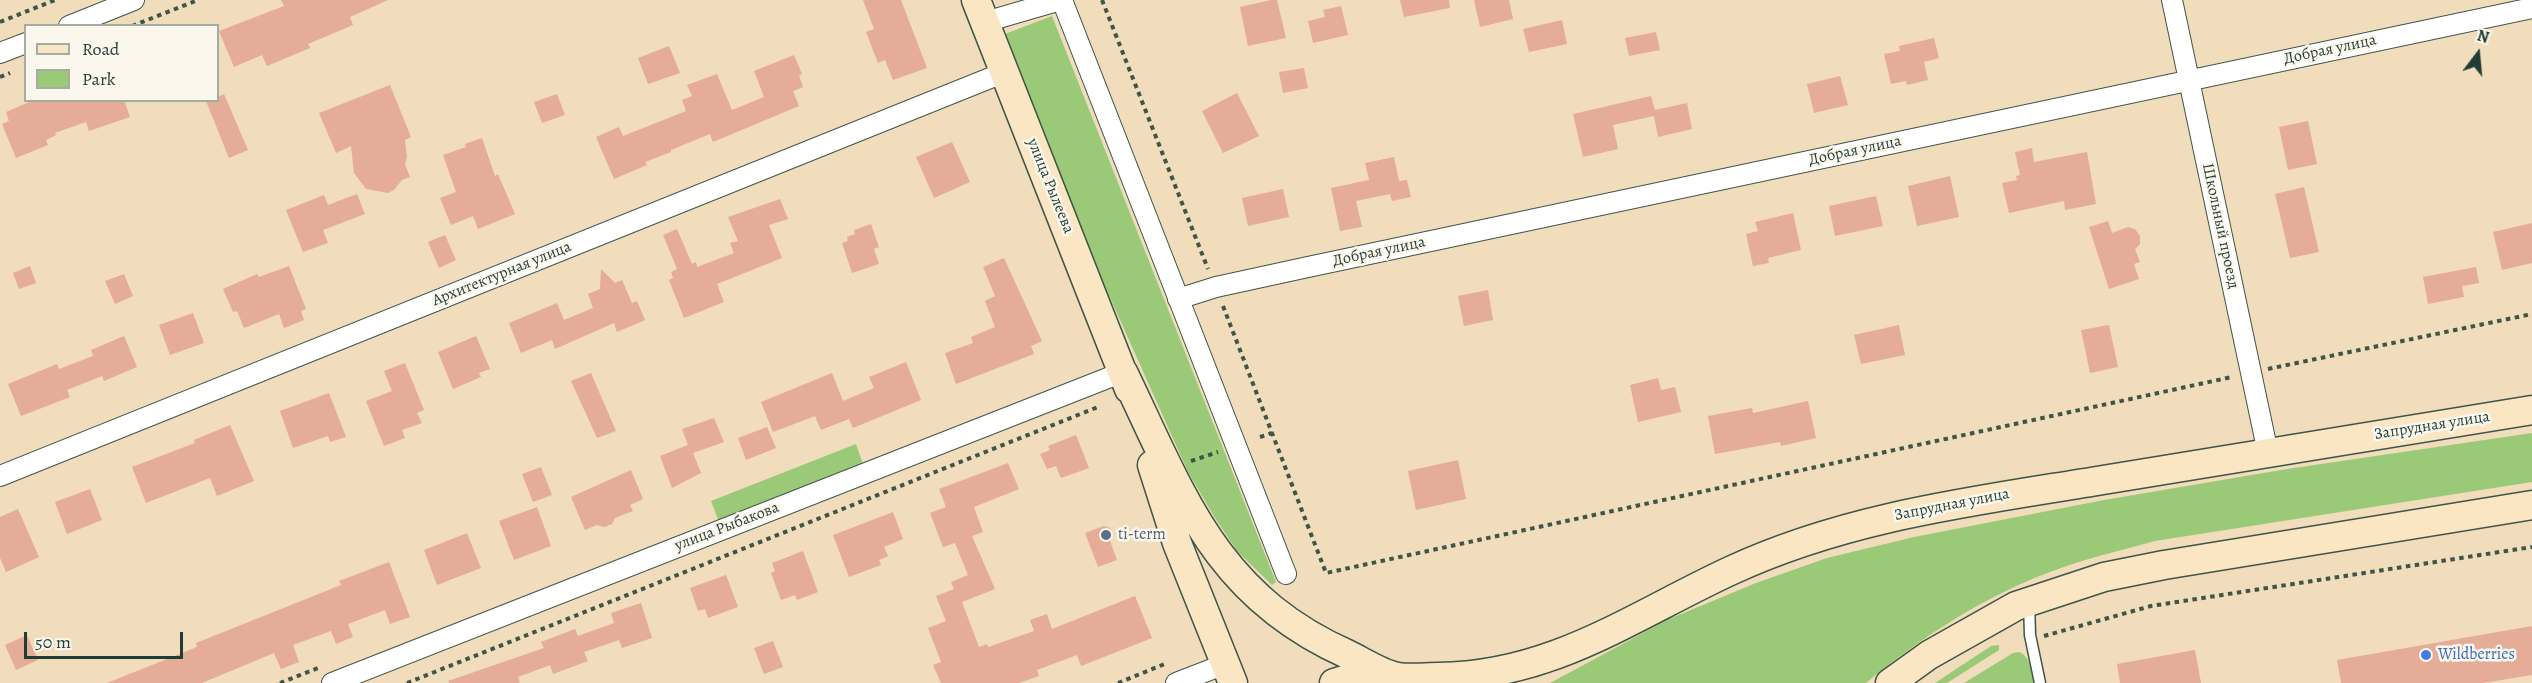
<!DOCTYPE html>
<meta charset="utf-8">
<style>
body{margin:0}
#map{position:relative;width:2532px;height:683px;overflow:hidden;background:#f1dcbc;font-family:Alegreya,serif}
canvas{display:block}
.legend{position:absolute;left:24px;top:24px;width:195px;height:78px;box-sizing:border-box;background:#fbf7ec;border:2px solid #a3ada2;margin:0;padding:8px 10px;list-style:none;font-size:18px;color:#1f3d34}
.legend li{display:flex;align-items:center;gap:12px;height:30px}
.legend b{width:30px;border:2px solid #a3ada2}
.north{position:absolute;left:2448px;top:24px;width:60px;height:60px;-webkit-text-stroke:4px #fbf7ec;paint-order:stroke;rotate:16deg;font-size:16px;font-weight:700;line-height:24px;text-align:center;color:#1f3d34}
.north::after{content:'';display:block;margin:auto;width:21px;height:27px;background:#1f3d34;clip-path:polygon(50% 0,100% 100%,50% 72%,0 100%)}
.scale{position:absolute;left:24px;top:632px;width:159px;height:27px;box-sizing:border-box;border:3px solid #1f3d34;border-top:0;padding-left:8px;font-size:18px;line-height:21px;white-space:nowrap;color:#1f3d34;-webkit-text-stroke:4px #fbf7ec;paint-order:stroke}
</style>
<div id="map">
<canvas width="2532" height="683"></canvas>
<ul class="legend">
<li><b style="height:8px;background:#fbe6c4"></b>Road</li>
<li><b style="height:16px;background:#9aca78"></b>Park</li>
</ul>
<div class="north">N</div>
<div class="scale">50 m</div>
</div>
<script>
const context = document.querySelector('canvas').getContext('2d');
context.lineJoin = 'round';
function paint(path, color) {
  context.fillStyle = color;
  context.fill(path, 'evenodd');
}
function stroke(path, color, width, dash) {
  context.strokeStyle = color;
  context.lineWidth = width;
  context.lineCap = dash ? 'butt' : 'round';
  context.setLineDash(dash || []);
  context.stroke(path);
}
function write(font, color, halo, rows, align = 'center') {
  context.font = font + ' Alegreya,serif';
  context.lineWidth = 5;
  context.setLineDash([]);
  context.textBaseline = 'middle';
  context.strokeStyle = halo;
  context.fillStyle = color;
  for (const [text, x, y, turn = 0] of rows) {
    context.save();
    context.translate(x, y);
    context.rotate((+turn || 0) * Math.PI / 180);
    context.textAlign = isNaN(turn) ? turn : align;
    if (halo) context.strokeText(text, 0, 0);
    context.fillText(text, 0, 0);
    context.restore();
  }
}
const green = new Path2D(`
 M 1052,16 L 1276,582 L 1272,585 L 1237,551 L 1215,518 L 1188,472 L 1082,235 L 997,37 Z
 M 2532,433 L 2532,482 L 2155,541 C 2118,551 2080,560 2045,574 C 1980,599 1919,639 1866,683 L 1550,683 L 1669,619 L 1756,583 L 1827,558 L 1914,537 L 2104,500 L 2287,469 Z
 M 856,444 L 864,467 L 719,522 L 711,501 Z
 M 1999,645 L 1999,650 L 1947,683 L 1935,683 L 1991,646 Z
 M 2019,652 C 2031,657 2031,671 2034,683 L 1964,683 L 2013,653 Z`);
const building = new Path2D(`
 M 281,0 L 388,0 L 350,17 L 353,25 L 308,44 L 310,48 L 267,66 L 262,55 L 234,67 L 219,31 L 284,6 Z
 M 863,0 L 901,0 L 927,68 L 893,80 L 885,60 L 878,63 L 866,32 L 874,29 Z
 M 1271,0 L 1277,0 L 1286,38 L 1248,46 L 1240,7 Z
 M 1400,0 L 1449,0 L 1450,8 L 1404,17 Z
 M 1474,0 L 1509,0 L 1513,19 L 1480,27 Z
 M 1341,6 L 1348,35 L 1313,43 L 1308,21 L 1325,17 L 1323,10 Z
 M 1562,20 L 1567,44 L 1529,52 L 1523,29 Z
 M 1656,32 L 1660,50 L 1629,56 L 1625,38 Z
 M 1934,38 L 1939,58 L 1924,62 L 1928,80 L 1907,85 L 1906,81 L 1891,84 L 1884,54 L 1900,51 L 1899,46 Z
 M 669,46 L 680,73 L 648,84 L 638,58 Z
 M 794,55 L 802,74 L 799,76 L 803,87 L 793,91 L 799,106 L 713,142 L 710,134 L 671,150 L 671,152 L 645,162 L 647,165 L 614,179 L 596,137 L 619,127 L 623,136 L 686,111 L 682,100 L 692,96 L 687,85 L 717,74 L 732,110 L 764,97 L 754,71 Z
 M 1304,68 L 1308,88 L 1283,93 L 1279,72 Z
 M 1840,76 L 1848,105 L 1814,113 L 1807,84 Z
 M 390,85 L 411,137 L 405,140 L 407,157 L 405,164 L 410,177 L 402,180 L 394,190 L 388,193 L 366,189 L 354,173 L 351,146 L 336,153 L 319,113 Z
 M 1237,93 L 1259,136 L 1223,153 L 1202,111 Z
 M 224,94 L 248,150 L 229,158 L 206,101 L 218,100 L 218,97 Z
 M 557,94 L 565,115 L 542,123 L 534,102 Z
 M 1651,96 L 1655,110 L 1687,103 L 1692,129 L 1658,137 L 1654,116 L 1613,125 L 1618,149 L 1583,157 L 1573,114 Z
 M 34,100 L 124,100 L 130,117 L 89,131 L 86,122 L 55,133 L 56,135 L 46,140 L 48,145 L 16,158 L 2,124 L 9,121 L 6,112 Z
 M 2308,121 L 2317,164 L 2288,170 L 2279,127 Z
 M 482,138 L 495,176 L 498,174 L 515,214 L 478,229 L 473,216 L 451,225 L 440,198 L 456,192 L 443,155 L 466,147 L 465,144 Z
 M 952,142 L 970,182 L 934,198 L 916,157 Z
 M 2032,148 L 2034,162 L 2087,152 L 2096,204 L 2065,210 L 2064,201 L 2009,213 L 2002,183 L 2017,180 L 2016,176 L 2020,175 L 2015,152 Z
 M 1394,157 L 1399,181 L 1407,180 L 1411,197 L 1392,201 L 1390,194 L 1356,201 L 1362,227 L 1340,231 L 1331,188 L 1369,180 L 1365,163 Z
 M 1950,176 L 1959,217 L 1917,226 L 1908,186 Z
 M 2304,187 L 2319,252 L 2290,258 L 2275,194 Z
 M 1283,189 L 1289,217 L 1248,226 L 1242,198 Z
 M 357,194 L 365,214 L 323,230 L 328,243 L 303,252 L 286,210 L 324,195 L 328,205 Z
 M 1876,196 L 1883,226 L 1835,236 L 1829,206 Z
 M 780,199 L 788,219 L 769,225 L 782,258 L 717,284 L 724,302 L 684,318 L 669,280 L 673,278 L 671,272 L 677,269 L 663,235 L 677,229 L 692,264 L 696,262 L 697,267 L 734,253 L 730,243 L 738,241 L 728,217 Z
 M 1793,213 L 1801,250 L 1768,258 L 1769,263 L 1753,266 L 1746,234 L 1758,231 L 1755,222 Z
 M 2108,221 L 2112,233 L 2128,227 L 2135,229 L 2140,236 L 2140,244 L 2135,249 L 2140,262 L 2134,264 L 2139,279 L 2109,289 L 2089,227 Z
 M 2532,223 L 2532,263 L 2502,270 L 2493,232 Z
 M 871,224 L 879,247 L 874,249 L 879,264 L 852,273 L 842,243 L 848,241 L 847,237 L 855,234 L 854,230 Z
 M 445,235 L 456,260 L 439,268 L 428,242 Z
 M 1004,258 L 1042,341 L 1031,346 L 1034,354 L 956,384 L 945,353 L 973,343 L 971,337 L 995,327 L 985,301 L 995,296 L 983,267 Z
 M 30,266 L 36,283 L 19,289 L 13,273 Z
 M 289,266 L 306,309 L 301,311 L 304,320 L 284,328 L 279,314 L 244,328 L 237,311 L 233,312 L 223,289 L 257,274 L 259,277 Z
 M 2476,267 L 2479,283 L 2462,286 L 2464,297 L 2428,304 L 2423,277 Z
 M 601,269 L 615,283 L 622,280 L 632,303 L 637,301 L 645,320 L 617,332 L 614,323 L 555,349 L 552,340 L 521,353 L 509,323 L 557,303 L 564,320 L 593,308 L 588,294 L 600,289 Z
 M 124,274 L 133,296 L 115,304 L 105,281 Z
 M 1488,290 L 1493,320 L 1464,326 L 1458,296 Z
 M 193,313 L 204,343 L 170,355 L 159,325 Z
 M 1899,325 L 1905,355 L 1861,364 L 1854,335 Z
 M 2109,325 L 2118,367 L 2090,373 L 2081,330 Z
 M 124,336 L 137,367 L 104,381 L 102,376 L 67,390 L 70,397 L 21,416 L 8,384 L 57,364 L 59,369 L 93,356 L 91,350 Z
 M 476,336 L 490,369 L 479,373 L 481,377 L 453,389 L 438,352 Z
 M 906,362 L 921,400 L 853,428 L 849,419 L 821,430 L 815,416 L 773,432 L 761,402 L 832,373 L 843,401 L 874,388 L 869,377 Z
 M 405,363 L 424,410 L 417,413 L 422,423 L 402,430 L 405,438 L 384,446 L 366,401 L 392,391 L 384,371 Z
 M 591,373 L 616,431 L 597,438 L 571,381 Z
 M 1658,378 L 1661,390 L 1675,387 L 1681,412 L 1638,422 L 1630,385 Z
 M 329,393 L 346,437 L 330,442 L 328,436 L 293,448 L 280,411 Z
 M 1808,401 L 1816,438 L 1781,446 L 1780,442 L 1715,454 L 1708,416 L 1752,408 L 1753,413 Z
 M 714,418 L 724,442 L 693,453 L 701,473 L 672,488 L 660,456 L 688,445 L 682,429 Z
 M 230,425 L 254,481 L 217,496 L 210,478 L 146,503 L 132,467 L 195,443 L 194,440 Z
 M 767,427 L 776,448 L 746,460 L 738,438 Z
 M 1076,435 L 1089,468 L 1061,478 L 1056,466 L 1047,469 L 1040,454 L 1050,450 L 1048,446 Z
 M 1458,460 L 1466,499 L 1416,510 L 1408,471 Z
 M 1008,463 L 1019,489 L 974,507 L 983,532 L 972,536 L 995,589 L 962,602 L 979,647 L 987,644 L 988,647 L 1034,631 L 1030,620 L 1047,614 L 1052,629 L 1135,596 L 1152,638 L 1081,666 L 1077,655 L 1037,670 L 1039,676 L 1019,683 L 941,683 L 933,665 L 941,662 L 928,628 L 946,621 L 936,596 L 954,589 L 951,582 L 968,575 L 955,543 L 943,547 L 930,513 L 946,507 L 939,489 Z
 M 541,467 L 552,495 L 533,502 L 522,474 Z
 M 631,470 L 643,499 L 630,505 L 633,511 L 615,518 L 612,524 L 604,527 L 597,525 L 585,530 L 571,497 Z
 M 90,489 L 102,520 L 67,534 L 55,502 Z
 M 537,507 L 551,546 L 514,560 L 499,521 Z
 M 18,509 L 39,557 L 6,572 L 0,558 L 0,517 Z
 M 893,512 L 903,539 L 884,547 L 888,556 L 879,560 L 881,565 L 849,577 L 833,535 Z
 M 1104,526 L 1110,528 L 1113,535 L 1110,541 L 1117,560 L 1098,567 L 1085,533 Z
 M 467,533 L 481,568 L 437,585 L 424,550 Z
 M 803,551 L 818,592 L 797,600 L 795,595 L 781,600 L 771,573 L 775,571 L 772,563 Z
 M 389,562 L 410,617 L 390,624 L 385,610 L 348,624 L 353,637 L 336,644 L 331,631 L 293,645 L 299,662 L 281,669 L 274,653 L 202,683 L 107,683 L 197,647 L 196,643 L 341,585 L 339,581 Z
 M 726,575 L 738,607 L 708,618 L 705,609 L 698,611 L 690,588 Z
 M 641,603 L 652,638 L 622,648 L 619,640 L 584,652 L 588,661 L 553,674 L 550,665 L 518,677 L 520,683 L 449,683 L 448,681 L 544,648 L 541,642 L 575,629 L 578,636 L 614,623 L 611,613 Z
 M 2532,626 L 2532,675 L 2483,683 L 2341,683 L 2337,660 Z
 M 27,635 L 38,660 L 16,670 L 5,645 Z
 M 773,641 L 783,667 L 764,674 L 754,648 Z
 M 2195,650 L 2201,683 L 2120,683 L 2117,664 Z`);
const path = new Path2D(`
 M 1102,0 L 1208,269
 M 0,22 L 55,0
 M 132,26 L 198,0
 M 0,77 L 10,73
 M 1223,306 L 1326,573 L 2232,377
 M 2268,369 L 2532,314
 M 1260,437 L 1272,433
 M 1191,461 L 1218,452
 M 2044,636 L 2151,606 L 2532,547
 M 280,683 L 318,668
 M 407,683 L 1098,407
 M 1118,683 L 1167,663`);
const lane = new Path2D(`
 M 2029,602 L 2030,635 L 2040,683`);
const street = new Path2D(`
 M 1062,0 L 1286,574
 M 2172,0 L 2268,453
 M 985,22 L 1061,0
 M 69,26 L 134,0
 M 0,53 L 26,43
 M 1178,299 L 1216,287 L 1308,267 L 2532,8
 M 0,476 L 1005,72
 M 332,683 L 1123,372
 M 1176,683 L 1225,664`);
const secondary = new Path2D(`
 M 976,0 L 1129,389
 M 1123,372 C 1182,494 1214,595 1347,654 C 1362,661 1381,674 1398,677 C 1410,679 1426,677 1438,677 C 1552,676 1631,617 1730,571 C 1848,516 1976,501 2103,480 C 2246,457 2389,433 2532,410
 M 1152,465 L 1177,543 L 1233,683
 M 1334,683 L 1363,674 L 1387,675
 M 1890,683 L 1929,655 L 2016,606 L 2104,577 L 2164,565 L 2532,505`);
const markers = [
 [1106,535,6,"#5c6f8a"],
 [2426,655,6,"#3f7fe0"]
];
const streetNames = [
 ["Добрая улица",2330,50,-12],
 ["Добрая улица",1855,151,-12],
 ["улица Рылеева",1050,186,68],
 ["Школьный проезд",2220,226,78],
 ["Добрая улица",1379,252,-12],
 ["Архитектурная улица",502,274,-22],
 ["Запрудная улица",2432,426,-9],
 ["Запрудная улица",1952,505,-11],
 ["улица Рыбакова",727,527,-21]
];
const serviceNames = [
 ["ti-term",1118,535]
];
const shopNames = [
 ["Wildberries",2438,655]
];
paint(green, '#9aca78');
paint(building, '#e5ac97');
stroke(lane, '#3e5548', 13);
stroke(street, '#3e5548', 22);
stroke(secondary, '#3e5548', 31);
stroke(path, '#3e5548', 4, [4.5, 4.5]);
stroke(lane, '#fff', 10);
stroke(street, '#fff', 20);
stroke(secondary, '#fbe6c4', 28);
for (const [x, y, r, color] of markers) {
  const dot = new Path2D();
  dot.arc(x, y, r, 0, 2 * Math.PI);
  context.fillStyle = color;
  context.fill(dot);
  stroke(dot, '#fbf7ec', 2);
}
write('16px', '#1f3d34', '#fbf7ec', streetNames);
write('16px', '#4e5e75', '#fbf7ec', serviceNames, 'left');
write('16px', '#366cbe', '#fbf7ec', shopNames, 'left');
</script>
